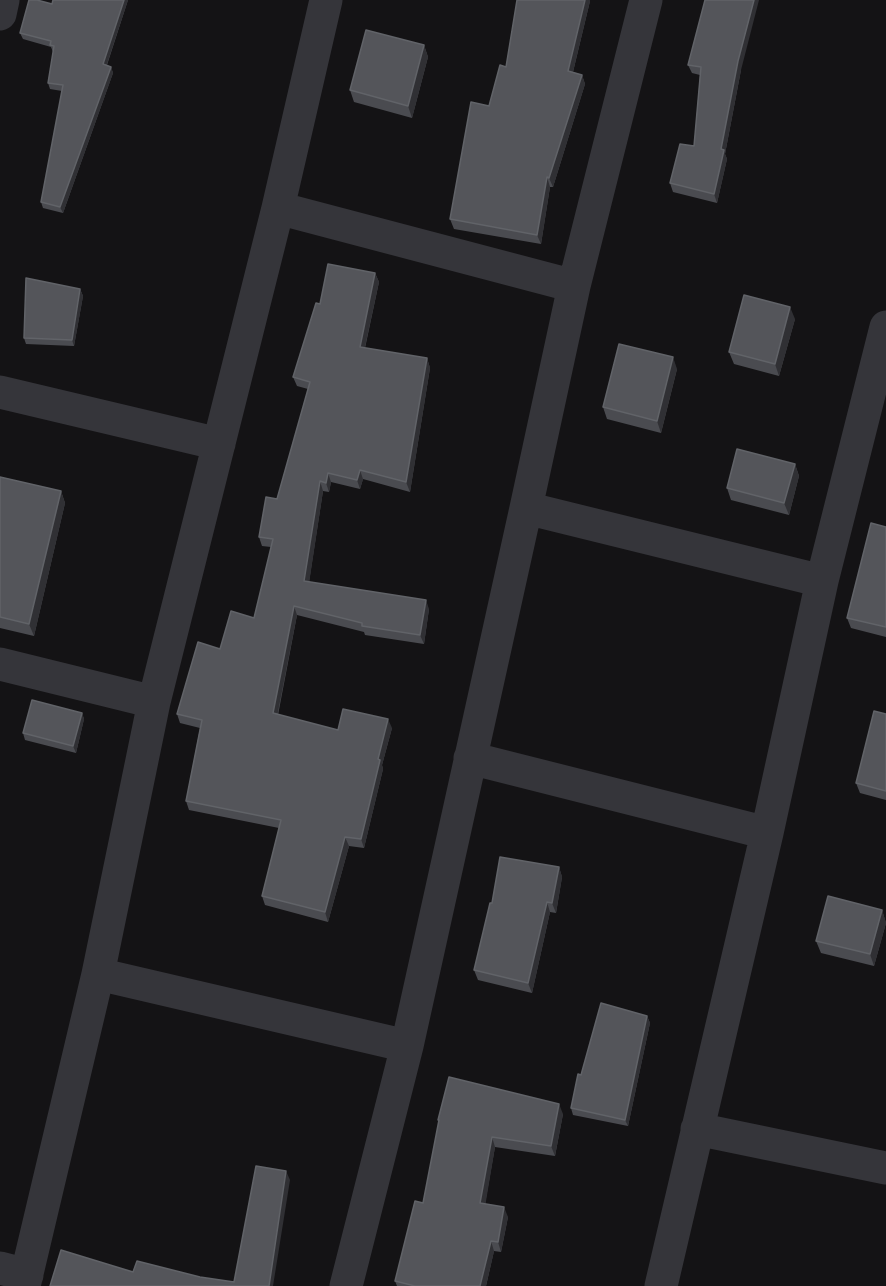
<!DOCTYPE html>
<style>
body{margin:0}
canvas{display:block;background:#141315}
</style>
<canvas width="886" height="1286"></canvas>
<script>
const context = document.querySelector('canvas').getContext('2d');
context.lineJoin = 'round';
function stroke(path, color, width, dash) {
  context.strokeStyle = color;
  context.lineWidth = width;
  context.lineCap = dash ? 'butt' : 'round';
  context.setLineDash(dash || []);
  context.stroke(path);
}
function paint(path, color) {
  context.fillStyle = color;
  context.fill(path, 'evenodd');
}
const street = new Path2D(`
 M 0,14 L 3,0
 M 278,208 L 574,286
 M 0,392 L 219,444
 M 526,508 L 822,581
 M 0,664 L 154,702
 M 470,758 L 767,833
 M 98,974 L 407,1046
 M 697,1129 L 886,1168
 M 0,1268 L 27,1275
 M 24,1286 L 98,974 L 154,702 L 278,208 L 326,0
 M 346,1286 L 407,1046 L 526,508 L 574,286 L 646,0
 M 661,1286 L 767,833 L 822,581 L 886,327`);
const wall = new Path2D(`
 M 128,0 L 107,65 L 111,67 L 113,73 L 63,213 L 43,208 L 41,202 L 62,91 L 50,89 L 48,83 L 53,52 L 51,47 L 23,39 L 20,33 L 52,4 Z
 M 517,0 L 590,0 L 590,1 L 573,72 L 582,75 L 585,84 L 553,187 L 550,187 L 541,244 L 454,229 L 450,219 L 489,106 L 506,67 Z
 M 424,45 L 428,57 L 412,118 L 354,102 L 350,90 Z
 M 688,65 L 741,70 L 725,154 L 727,159 L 717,203 L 673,192 L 670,183 L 694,146 L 700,75 L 692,73 Z
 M 375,273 L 379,282 L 365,348 L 427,358 L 430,368 L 410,492 L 363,479 L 360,489 L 331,482 L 329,492 L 323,491 L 309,582 L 429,609 L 424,644 L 365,635 L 364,632 L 297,615 L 278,715 L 338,730 L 392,728 L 382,765 L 383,769 L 364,848 L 349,846 L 328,922 L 265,905 L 262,896 L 279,828 L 189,810 L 186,801 L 200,728 L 180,723 L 177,714 L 220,649 L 254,618 L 271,547 L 262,546 L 259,537 L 277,499 L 308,389 L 297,386 L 293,377 L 320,304 Z
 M 80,289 L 83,296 L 74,346 L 26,344 L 24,338 Z
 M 795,319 L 779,376 L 734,364 L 729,352 Z
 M 677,369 L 661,433 L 607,419 L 603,407 Z
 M 795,464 L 799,476 L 789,515 L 731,500 L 727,488 Z
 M 0,477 L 61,491 L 65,503 L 34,636 L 0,628 Z
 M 886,527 L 886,637 L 851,628 L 847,618 Z
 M 82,713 L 84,719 L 76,753 L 25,740 L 23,733 Z
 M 886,714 L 886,800 L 860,793 L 856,783 Z
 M 559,867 L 562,877 L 556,913 L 550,912 L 532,993 L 478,980 L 474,970 L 492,903 Z
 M 882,910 L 886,923 L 874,966 L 821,953 L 816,941 Z
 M 647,1016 L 650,1023 L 628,1126 L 573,1115 L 571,1108 L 581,1075 Z
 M 563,1114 L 555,1156 L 495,1147 L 485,1204 L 508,1217 L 501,1252 L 494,1251 L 486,1286 L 397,1286 L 395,1281 L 423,1203 L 439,1122 L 438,1120 Z`);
const shadedWall = new Path2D(`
 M 124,0 L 128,0 L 105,70 L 103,64 Z
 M 585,0 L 590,0 L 590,1 L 571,80 L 568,71 Z
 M 754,0 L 759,0 L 741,70 L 725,154 L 727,159 L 717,203 L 714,194 L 721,149 L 738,61 Z
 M 424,45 L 428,57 L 412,118 L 408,106 Z
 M 111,67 L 113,73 L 63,213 L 60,207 Z
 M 582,75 L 585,84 L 553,187 L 549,178 Z
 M 547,177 L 550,187 L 541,244 L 537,235 Z
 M 375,273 L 379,282 L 363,356 L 360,347 Z
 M 80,289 L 83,296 L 74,346 L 72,340 Z
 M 790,307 L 795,319 L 779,376 L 775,364 Z
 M 673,357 L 677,369 L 661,433 L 657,421 Z
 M 427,358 L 430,368 L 410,492 L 406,482 Z
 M 795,464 L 799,476 L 789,515 L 784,503 Z
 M 360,470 L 363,479 L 360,489 L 357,480 Z
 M 328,473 L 331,482 L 329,492 L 326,483 Z
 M 320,481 L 323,491 L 308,590 L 304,581 Z
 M 61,491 L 65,503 L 34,636 L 29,624 Z
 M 426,600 L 429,609 L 424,644 L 420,635 Z
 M 294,606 L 297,615 L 276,722 L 273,713 Z
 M 82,713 L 84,719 L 76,753 L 73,746 Z
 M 388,719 L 392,728 L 382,765 L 383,769 L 364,848 L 361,839 L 378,759 Z
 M 345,837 L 349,846 L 328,922 L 325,912 Z
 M 559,867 L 562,877 L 556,913 L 552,903 Z
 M 547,902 L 550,912 L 532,993 L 528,983 Z
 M 882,910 L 886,923 L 874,966 L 870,954 Z
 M 647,1016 L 650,1023 L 628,1126 L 625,1120 Z
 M 559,1104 L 563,1114 L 555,1156 L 551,1146 Z
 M 492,1137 L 495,1147 L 484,1213 L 480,1203 Z
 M 286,1171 L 290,1180 L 273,1286 L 269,1286 Z
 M 504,1207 L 508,1217 L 501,1252 L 498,1242 Z
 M 491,1241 L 494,1251 L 486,1286 L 480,1286 Z`);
const building = new Path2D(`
 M 29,0 L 37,0 L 52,4 L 53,0 L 124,0 L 103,64 L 111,67 L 60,207 L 41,202 L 63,85 L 48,83 L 54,46 L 50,45 L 51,41 L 20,33 Z
 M 517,0 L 585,0 L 568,71 L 582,75 L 549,178 L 547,177 L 537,235 L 450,219 L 471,102 L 489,106 L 500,65 L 506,67 Z
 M 705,0 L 754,0 L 738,61 L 721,149 L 724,150 L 714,194 L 670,183 L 680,144 L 694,146 L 701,67 L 688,65 Z
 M 366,30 L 424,45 L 408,106 L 350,90 Z
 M 328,264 L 375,273 L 360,347 L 427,358 L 406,482 L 360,470 L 357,480 L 328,473 L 326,483 L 320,481 L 304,581 L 426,600 L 420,635 L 362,626 L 362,623 L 294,606 L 273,713 L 338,730 L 343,709 L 388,719 L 378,759 L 380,760 L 361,839 L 345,837 L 325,912 L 262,896 L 281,820 L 186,801 L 202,720 L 177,714 L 198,642 L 220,649 L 231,611 L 254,618 L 273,539 L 259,537 L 266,497 L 277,499 L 310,382 L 293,377 L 316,303 L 320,304 Z
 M 26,278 L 80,289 L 72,340 L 24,338 Z
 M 744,295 L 790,307 L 775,364 L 729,352 Z
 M 619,344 L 673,357 L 657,421 L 603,407 Z
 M 737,449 L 795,464 L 784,503 L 727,488 Z
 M 0,477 L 61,491 L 29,624 L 0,617 Z
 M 871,523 L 886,527 L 886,627 L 847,618 Z
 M 32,700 L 82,713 L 73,746 L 23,733 Z
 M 874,711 L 886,714 L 886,791 L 856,783 Z
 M 500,857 L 559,867 L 552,903 L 547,902 L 528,983 L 474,970 L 490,903 L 492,903 Z
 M 828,896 L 882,910 L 870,954 L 816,941 Z
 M 601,1003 L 647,1016 L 625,1120 L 571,1108 L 578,1074 L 581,1075 Z
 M 449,1077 L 559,1104 L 551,1146 L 492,1137 L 480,1203 L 504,1207 L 498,1242 L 491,1241 L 480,1286 L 415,1286 L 395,1281 L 415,1201 L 423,1203 L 439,1120 L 438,1120 Z
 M 256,1166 L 286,1171 L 269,1286 L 50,1286 L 61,1250 L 133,1272 L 137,1261 L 200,1277 L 234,1282 Z`);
stroke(street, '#35353a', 33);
paint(wall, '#4a4b50');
paint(shadedWall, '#303034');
paint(building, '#54555a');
stroke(building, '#616368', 1.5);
</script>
